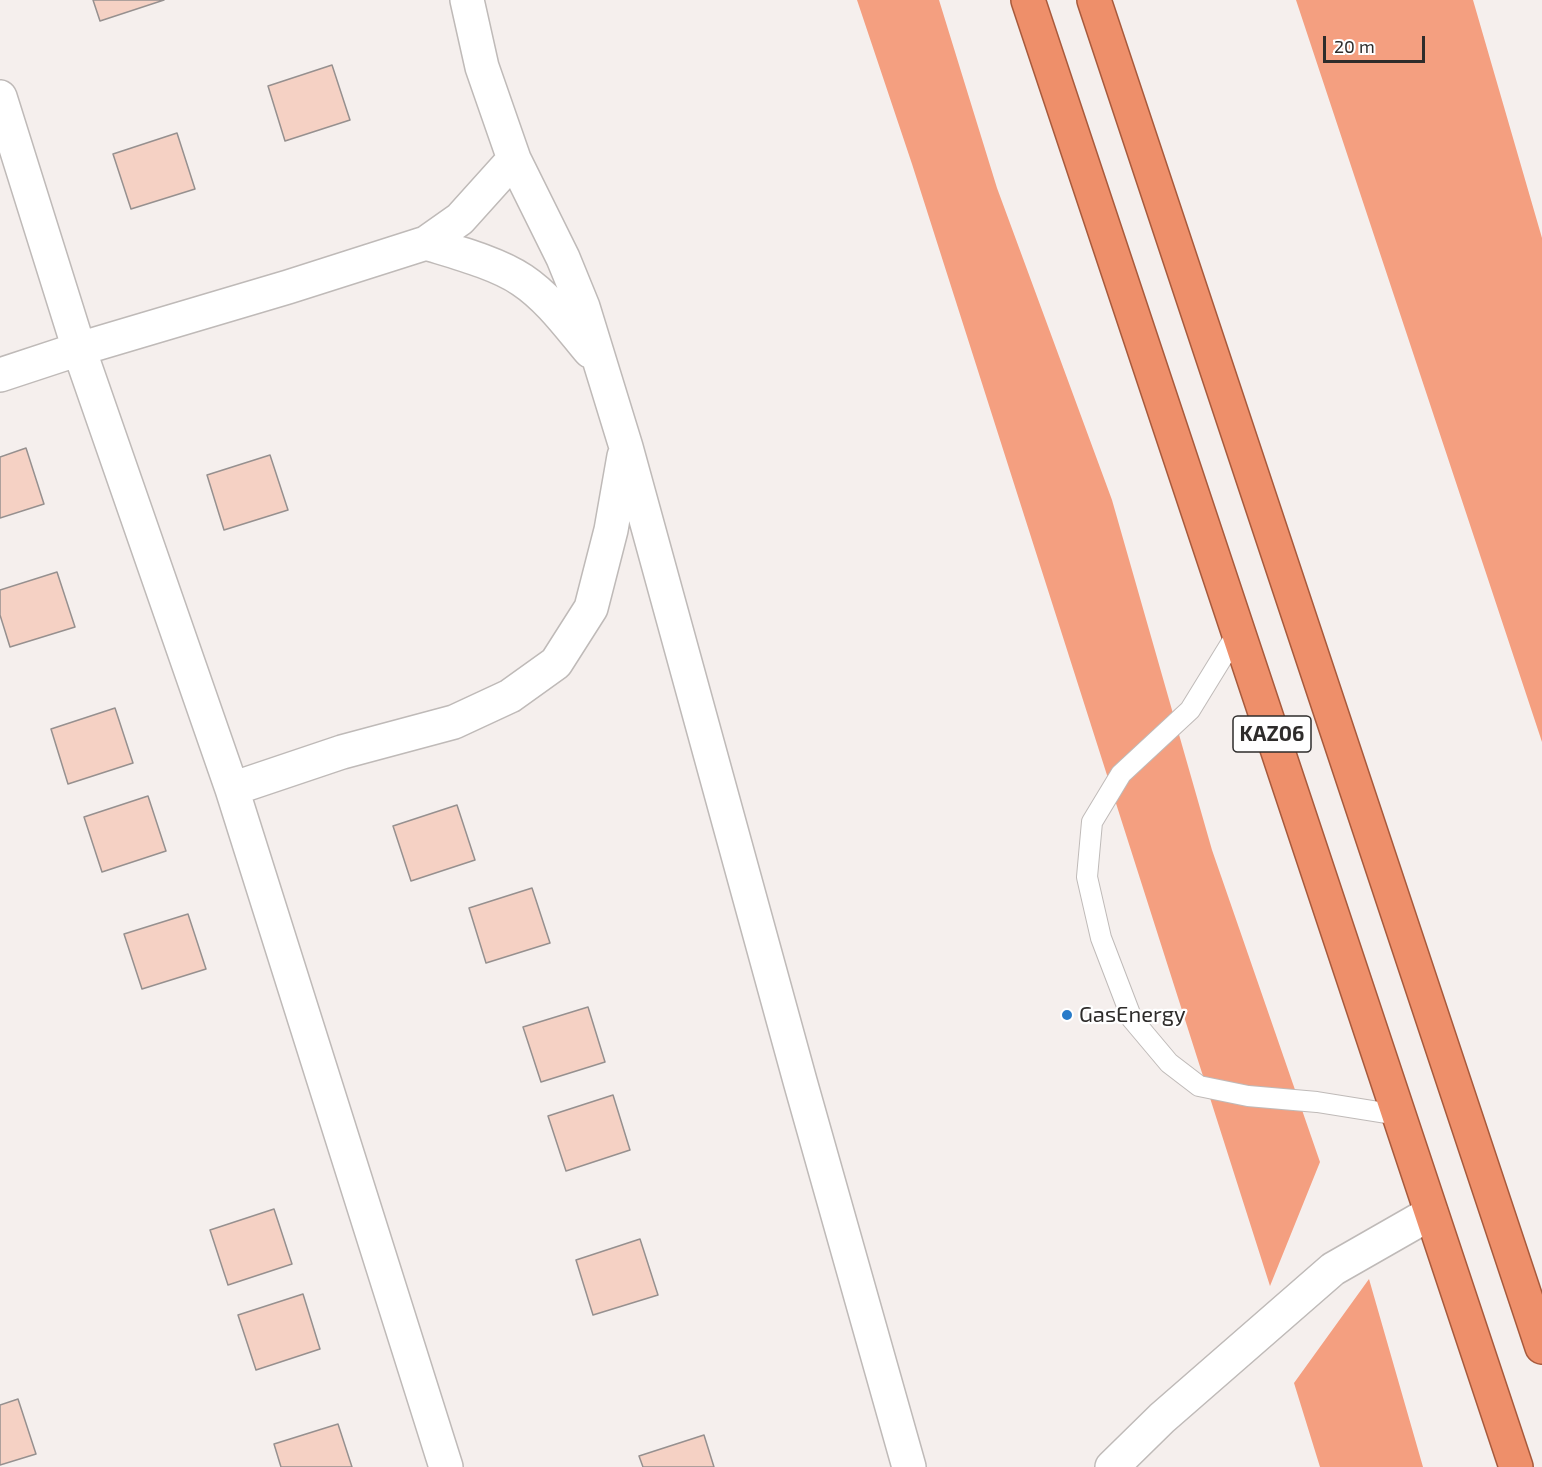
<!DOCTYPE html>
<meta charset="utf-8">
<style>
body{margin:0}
#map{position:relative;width:1542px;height:1467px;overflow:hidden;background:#f5efed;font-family:"Exo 2",sans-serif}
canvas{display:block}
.scale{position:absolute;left:1323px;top:36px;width:102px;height:27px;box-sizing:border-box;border:3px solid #2e2c2b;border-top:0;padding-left:8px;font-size:18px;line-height:21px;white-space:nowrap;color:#2e2c2b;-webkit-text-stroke:4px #fff;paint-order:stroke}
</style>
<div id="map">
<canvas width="1542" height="1467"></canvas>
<div class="scale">20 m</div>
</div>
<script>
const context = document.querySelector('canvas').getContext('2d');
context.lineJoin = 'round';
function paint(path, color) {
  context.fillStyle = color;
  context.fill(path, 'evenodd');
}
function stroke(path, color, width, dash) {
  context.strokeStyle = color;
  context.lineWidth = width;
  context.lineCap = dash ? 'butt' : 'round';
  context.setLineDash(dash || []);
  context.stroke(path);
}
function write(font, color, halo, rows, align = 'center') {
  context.font = font + ' "Exo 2",sans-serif';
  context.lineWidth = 4.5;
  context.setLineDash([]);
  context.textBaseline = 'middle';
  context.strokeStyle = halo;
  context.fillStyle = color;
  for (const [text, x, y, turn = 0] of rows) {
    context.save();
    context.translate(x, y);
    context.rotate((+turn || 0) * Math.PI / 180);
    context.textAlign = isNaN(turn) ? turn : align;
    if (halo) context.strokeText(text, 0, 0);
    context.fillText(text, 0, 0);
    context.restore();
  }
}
const forest = new Path2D(`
 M 857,0 L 939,0 L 997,188 L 1112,500 L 1212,850 L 1320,1162 L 1270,1286 L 912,164 Z
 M 1296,0 L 1473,0 L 1542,238 L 1542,742 Z
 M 1369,1279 L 1423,1467 L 1320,1467 L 1294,1383 Z`);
const building = new Path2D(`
 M 93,0 L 164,0 L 100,21 Z
 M 332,65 L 350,120 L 285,141 L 268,86 Z
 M 177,133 L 195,189 L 131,209 L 113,154 Z
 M 26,448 L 44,504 L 0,518 L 0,457 Z
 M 270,455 L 288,510 L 224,530 L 207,475 Z
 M 57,572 L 75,627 L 10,647 L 0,615 L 0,590 Z
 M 115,708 L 133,763 L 68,784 L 51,729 Z
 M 148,796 L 166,851 L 102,872 L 84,817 Z
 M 457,805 L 475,860 L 411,881 L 393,826 Z
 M 532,888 L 550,943 L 486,963 L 469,908 Z
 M 188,914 L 206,969 L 142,989 L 124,934 Z
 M 588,1007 L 605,1062 L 541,1082 L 523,1027 Z
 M 613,1095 L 630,1150 L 566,1171 L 548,1116 Z
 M 274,1209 L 292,1264 L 228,1285 L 210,1230 Z
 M 640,1239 L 658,1295 L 593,1315 L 576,1260 Z
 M 303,1294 L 320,1349 L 256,1370 L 238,1315 Z
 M 18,1399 L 36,1454 L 0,1465 L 0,1405 Z
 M 338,1424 L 352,1467 L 281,1467 L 274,1444 Z
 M 704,1435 L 714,1467 L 643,1467 L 639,1456 Z`);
const service = new Path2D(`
 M 1238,632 L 1190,710 L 1121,774 L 1092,822 L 1087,877 L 1101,938 L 1132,1019 L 1169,1063 L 1199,1086 L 1248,1096 L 1317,1102 L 1398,1115`);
const minor = new Path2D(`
 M 467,0 L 482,67 L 514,159 L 563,258 L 583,307 L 626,447 L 800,1081 L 909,1467
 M 0,97 L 79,349 L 232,789 L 446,1467
 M 426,243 C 455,252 497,263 522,280 C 549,298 569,326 590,351
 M 0,375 L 79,349 L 288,287 L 426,243 L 460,219 L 514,159
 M 232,789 L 342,752 L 454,722 L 510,696 L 556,663 L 591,608 L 611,530 L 624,456
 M 1112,1467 L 1162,1418 L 1333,1269 L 1431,1213`);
const trunk = new Path2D(`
 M 1028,0 L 1516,1467
 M 1094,0 L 1542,1347`);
const markers = [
 [1067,1015,6,"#287bc9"]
];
const shields = [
 [1272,734,78]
];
const shieldNames = [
 ["KАZ06",1272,734]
];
const poiNames = [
 ["GasEnergy",1079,1015]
];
paint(forest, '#f49f80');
paint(building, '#f5d1c4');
stroke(building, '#96908f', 1.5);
stroke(service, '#bfbab8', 22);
stroke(minor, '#bfbab8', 36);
stroke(trunk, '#a85a3c', 36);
stroke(service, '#fff', 20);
stroke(minor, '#fff', 33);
stroke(trunk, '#ee8f6a', 33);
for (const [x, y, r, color] of markers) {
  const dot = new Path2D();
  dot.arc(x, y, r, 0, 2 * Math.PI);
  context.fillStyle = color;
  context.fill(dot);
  stroke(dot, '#fff', 2);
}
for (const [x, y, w] of shields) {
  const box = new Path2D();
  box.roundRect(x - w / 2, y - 18, w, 36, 4.5);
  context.fillStyle = '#fff';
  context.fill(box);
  stroke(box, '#2e2c2b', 1.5);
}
write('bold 21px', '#2e2c2b', null, shieldNames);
write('22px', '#2e2c2b', '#fff', poiNames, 'left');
</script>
